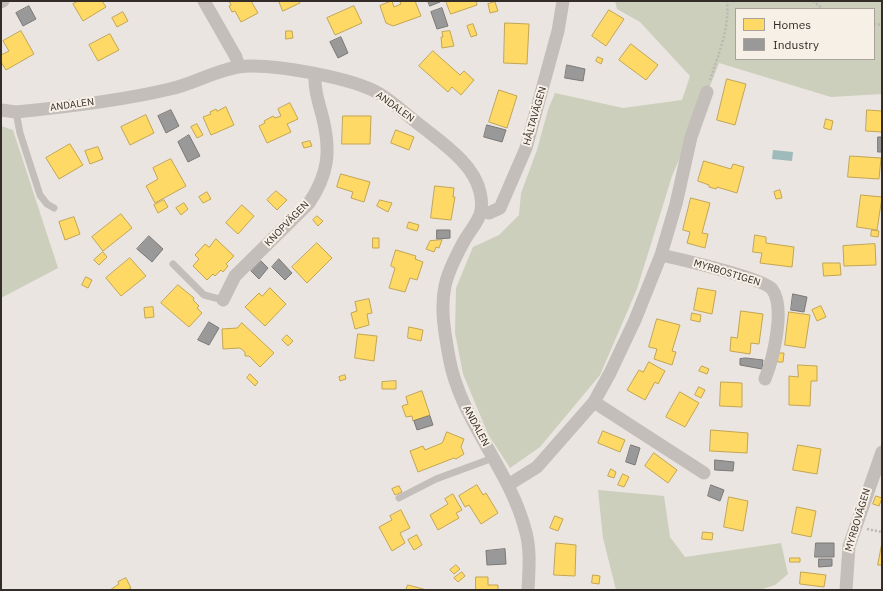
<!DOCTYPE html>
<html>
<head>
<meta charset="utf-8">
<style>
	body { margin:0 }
	#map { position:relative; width:883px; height:591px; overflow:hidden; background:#eae5e0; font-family:"IBM Plex Sans",sans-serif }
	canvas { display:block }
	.frame { position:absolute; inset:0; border:2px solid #342c28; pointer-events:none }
	.legend { position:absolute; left:735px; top:8px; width:140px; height:52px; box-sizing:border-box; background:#f7f0e7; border:1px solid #a9a29b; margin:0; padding:5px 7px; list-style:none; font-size:12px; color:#342c28 }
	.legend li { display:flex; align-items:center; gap:8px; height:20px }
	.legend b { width:20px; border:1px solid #a9a29b }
</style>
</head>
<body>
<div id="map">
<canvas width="883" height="591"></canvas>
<div class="frame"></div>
<ul class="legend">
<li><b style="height:11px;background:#ffd966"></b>Homes</li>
<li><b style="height:11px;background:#999"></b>Industry</li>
</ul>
</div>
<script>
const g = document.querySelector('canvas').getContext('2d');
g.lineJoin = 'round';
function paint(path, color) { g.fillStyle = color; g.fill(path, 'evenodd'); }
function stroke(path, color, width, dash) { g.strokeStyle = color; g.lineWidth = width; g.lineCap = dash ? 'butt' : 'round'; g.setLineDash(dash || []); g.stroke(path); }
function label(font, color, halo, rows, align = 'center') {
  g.font = font + ' "IBM Plex Sans",sans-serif'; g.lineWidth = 4; g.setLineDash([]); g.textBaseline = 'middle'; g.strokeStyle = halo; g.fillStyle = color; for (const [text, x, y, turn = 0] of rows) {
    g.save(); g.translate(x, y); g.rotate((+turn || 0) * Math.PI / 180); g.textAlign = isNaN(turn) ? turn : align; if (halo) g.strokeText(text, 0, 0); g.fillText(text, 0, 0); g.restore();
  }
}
paint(new Path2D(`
	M615 1H882V94L831 97 719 63 701 109 672 176 637 289 600 375 540 447 510 468 488 434 463 374 455 333 456 288 473 247 499 235 519 215 521 193 537 150 548 110 555 93 623 108 682 100 690 76 640 22 617 9ZM736 9H874V59H736Z
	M1 126 13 130 58 268 1 298Z
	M598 490 664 496 670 537 685 557 781 543 788 574 775 585 759 590H616L603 538Z`), '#cbcfbb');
paint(new Path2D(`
	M773 150 793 152 792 161 772 159Z`), '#9ebaba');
const homes = new Path2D(`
	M79 1H102L106 7 83 21 73 4Z
	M229 1H251L258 13 241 22 235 11 232 12 229 6 231 5Z
	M279 1H299L300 3 283 11Z
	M392 1 394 7 401 4 400 2 403 1H415L421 16 393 26 386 23 380 6Z
	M446 1H476L477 5 451 14Z
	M495 2 498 11 490 13 488 4Z
	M354 6 362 23 335 35 327 18Z
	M609 10 624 19 606 46 592 36Z
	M123 12 128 21 117 27 112 18Z
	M505 23 529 24 527 64 504 63Z
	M473 24 477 35 471 37 467 26Z
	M21 31 34 54 6 70 1 62V55L9 51 3 41Z
	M286 31H292L293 38 286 39Z
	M450 31 454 46 442 48 441 37H443L442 32Z
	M110 34 119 50 98 61 89 45Z
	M631 44 658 65 646 80 619 60Z
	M433 51 460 75 464 71 474 80 461 95 452 87 448 92 419 66Z
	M598 57 603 59 601 64 596 61Z
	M727 79 746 84 735 125 717 120Z
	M499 90 517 96 507 128 489 122Z
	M290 103 298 119 287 124 291 132 267 143 259 126 265 123 264 121 273 116 275 118 281 116 278 109Z
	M226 107 234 125 211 135 203 117 211 114 210 112 216 109 217 111Z
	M867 110 882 111V132L866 131Z
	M146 115 154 133 130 145 121 127Z
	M343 116H371L370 144H342Z
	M826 119 833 121 831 130 824 128Z
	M197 124 203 135 197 138 191 127Z
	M396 130 414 137 409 150 391 143Z
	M310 141 312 146 304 148 302 143Z
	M70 144 83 165 59 179 46 158Z
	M98 147 103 159 90 164 85 151Z
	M850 156 881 158 879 179 848 177Z
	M171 159 186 186 155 203 146 186 158 179 153 168Z
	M704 161 731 169 733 164 744 167 737 193 717 187 716 189 709 187V185L698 181Z
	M341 174 370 182 364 202 351 198 353 192 337 187Z
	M435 186 454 188 453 197H455L451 220 431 218Z
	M780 190 782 198 776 199 774 192Z
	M276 191 287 200 277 210 267 200Z
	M207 192 211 199 203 203 199 197Z
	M861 195 882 197 877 230 857 227Z
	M691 198 710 203 702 233 708 234 705 248 687 243 690 232 683 230Z
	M164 200 168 207 158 213 154 205Z
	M380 200 392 203 388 212 377 206Z
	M184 203 188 209 181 215 176 208Z
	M242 205 254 216 238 234 226 223Z
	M121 214 132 228 103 251 92 237Z
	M317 216 323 221 318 226 313 220Z
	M74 217 80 234 65 240 59 222Z
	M409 222 419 225 417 231 407 228Z
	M872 230 879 231 878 237 871 236Z
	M755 235 766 237V243L794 247 792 267 760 263 762 253 753 252Z
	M373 238H379V248H373Z
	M216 239 234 256 226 264 228 266 223 272 221 270 215 276 213 274 207 280 193 266 199 259 195 255 205 244 209 247Z
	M442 240 439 248 436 247 434 252 426 249 430 241Z
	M317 243 332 258 307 283 292 267Z
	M875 244 876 265 844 266 843 246Z
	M396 250 416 256 415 259 423 262 417 280 410 278 405 292 389 288 395 268 391 266Z
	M103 252 107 257 99 265 94 260Z
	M130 258 146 276 121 296 106 278Z
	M823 263H840L841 275 824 276Z
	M86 277 92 280 88 288 82 285Z
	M178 285 194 298 193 300 199 306 197 308 202 313 189 327 161 303Z
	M270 288 286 304 265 326 245 307 259 293 262 296Z
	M698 288 716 291 712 314 694 310Z
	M369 299 372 313 367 314 369 325 355 329 351 313 357 311 355 302Z
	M821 306 826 317 817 321 812 310Z
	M153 307 154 317 145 318 144 308Z
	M741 311 763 314 759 344 751 343 750 354 730 351 731 337 737 338Z
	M789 312 810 315 805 348 785 345Z
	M692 313 701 315 700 322 691 320Z
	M657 319 680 325 672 351 676 352 672 365 654 359 657 349 649 347Z
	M242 323 274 353 260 367 249 356H245V352L240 348 223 349 222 329 237 328Z
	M409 327 423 330 421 341 408 338Z
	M358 334 377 336 374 361 355 358Z
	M287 335 293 341 288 346 282 340Z
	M778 353H784L783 362H778Z
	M649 362 665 371 658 384 655 382 645 400 627 390 639 370 643 372Z
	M798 365 817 366V381H811L810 406 789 405V376L798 377Z
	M702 366 709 369 707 374 699 371Z
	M250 374 258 382 255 386 247 378Z
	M345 375 346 379 340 381 339 377Z
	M396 381V389H382V382Z
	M721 382 742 383V407L720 406Z
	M699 387 705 390 701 398 695 395Z
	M422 391 430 415 413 421 412 416 406 417 402 406 408 404 406 397Z
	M680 392 699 403 685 427 666 417Z
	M711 430 748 433 747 453 710 451Z
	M603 431 625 440 620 452 598 443Z
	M447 432 464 439 461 447 464 454 456 459 454 458 418 472 410 451 423 446 425 450 442 443Z
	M798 445 821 449 817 474 793 470Z
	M654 453 677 470 668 483 645 466Z
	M611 469 616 472 614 478 608 476Z
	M623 474 629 477 624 487 618 485Z
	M477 485 483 495 486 493 498 513 481 524 469 505 465 507 459 496Z
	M399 486 402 492 395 495 392 489Z
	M453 494 462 510 456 513 459 518 438 530 430 515 448 504 445 499Z
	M876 496 882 498 879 506 873 504Z
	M729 497 748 501 743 531 724 527Z
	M797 507 816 511 811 537 792 533Z
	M401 510 410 528 400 533 405 543 392 551 379 527 392 520 390 516Z
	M555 516 563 519 558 531 550 528Z
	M703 532 713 533 712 540 702 539Z
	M417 535 422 545 414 550 408 540Z
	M556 543 576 545 575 576 554 575Z
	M882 543V565H878Z
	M790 558H800V562H790Z
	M456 565 460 569 454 574 450 570Z
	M462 572 465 576 458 582 454 578Z
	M801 572 826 575 824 587 800 584Z
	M593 575 600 576 599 584 592 583Z
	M476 577H488V585H498V590H476Z
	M126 578 131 588 127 590H110L119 584 118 582Z
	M408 585 427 590H406Z`);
paint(homes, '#ffd966');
stroke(homes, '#c2a553', 1);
const industry = new Path2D(`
	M428 1H439L440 2 430 6Z
	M29 6 36 19 23 26 16 13Z
	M442 8 448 26 437 29 431 12Z
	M341 37 348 53 338 58 330 42Z
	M567 65 585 69 583 81 565 78Z
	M171 110 179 126 166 133 158 116Z
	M487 125 506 130 502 142 484 137Z
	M189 135 200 156 188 162 178 142Z
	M878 137H882V152H878Z
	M437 230H450V238L437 239Z
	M149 236 163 249 152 262 137 249Z
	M279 259 292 273 285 280 272 267Z
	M261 261 268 268 259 279 251 271Z
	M793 294 807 297 804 312 791 310Z
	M209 322 219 328 209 345 198 340Z
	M746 358 763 360 762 369 740 365V359Z
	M430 416 433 425 417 430 414 421Z
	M631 445 640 448 635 465 626 462Z
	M715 460 734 462 733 471 715 470Z
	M711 485 724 490 720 501 708 496Z
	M816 543H834V557H815Z
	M505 549 506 564 487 565 486 551Z
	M819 559H832V566L819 567Z`);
paint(industry, '#999');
stroke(industry, '#7b7877', 1);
stroke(new Path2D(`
	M813 1 823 9
	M874 24 882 25
	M710 80C718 56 730 27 727 1
	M867 529 882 532`), '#bcb7b2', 2.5, [2, 2]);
stroke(new Path2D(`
	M16 112 20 133 40 195 47 204 54 208
	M173 264 204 295 223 300
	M399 498 436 479 493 458`), '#c3beb9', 7);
stroke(new Path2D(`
	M204 1 236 57 239 67
	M1 2 3 1
	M1 110 16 112C67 107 120 101 170 89 193 84 214 71 238 67 268 62 354 78 380 94 396 104 410 118 425 129 445 145 474 165 480 192 486 217 474 223 463 243 456 256 448 271 445 286 440 309 445 334 449 357 460 420 509 468 525 529 531 548 529 570 528 590
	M482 211 489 213 500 208 526 148 558 31 563 1
	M661 255C679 259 763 278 772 289 786 308 773 359 765 379
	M223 300 235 276 309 203C328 175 331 152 323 119 319 103 314 90 315 74
	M594 402 704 473
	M508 485 537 467 594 402 610 373 635 320 661 255 676 204 691 137 707 92
	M846 590 849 546 882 452`), '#c3beb9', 13);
label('10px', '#342c28', '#f7f0e7', [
	["ANDALEN",72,105,-8],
	["ANDALEN",395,107,36],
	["HÅLTAVÄGEN",535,116,-74],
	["KNOPVÄGEN",287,224,-46],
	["MYRBOSTIGEN",727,273,17],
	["ANDALEN",476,426,62],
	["MYRBOVÄGEN",858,520,-73]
]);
</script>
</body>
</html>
